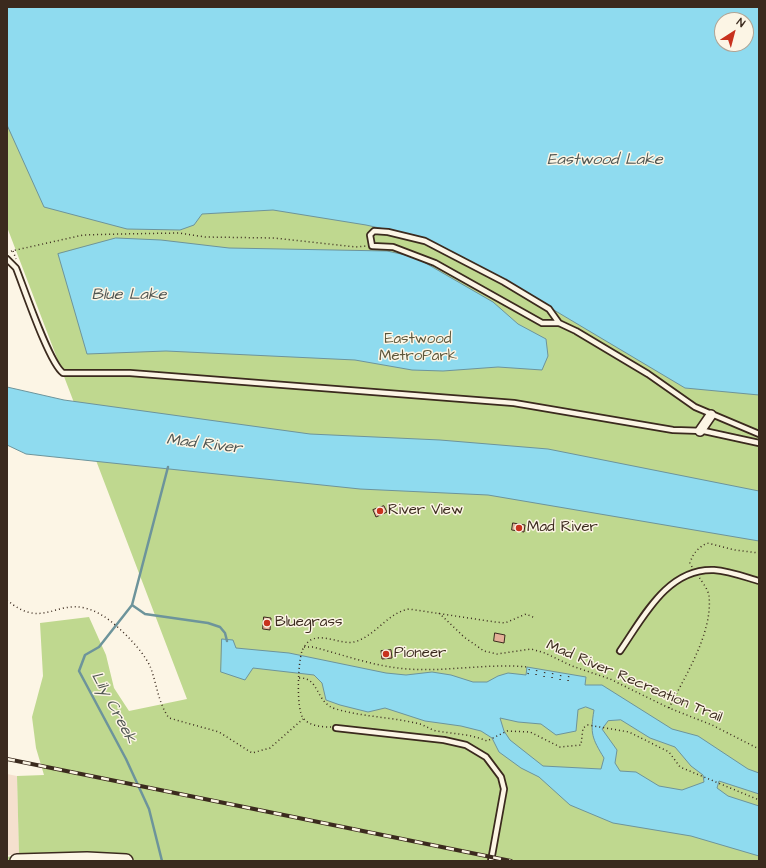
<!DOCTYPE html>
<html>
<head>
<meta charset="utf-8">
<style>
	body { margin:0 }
	#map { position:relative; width:766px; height:868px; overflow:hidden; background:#fcf5e5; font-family:"Architects Daughter",sans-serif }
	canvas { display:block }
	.frame { position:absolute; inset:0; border:8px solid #3b2a1e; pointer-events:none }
	.north { position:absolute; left:714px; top:12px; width:40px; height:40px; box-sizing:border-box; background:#fcf5e5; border:1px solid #afa495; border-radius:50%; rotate:36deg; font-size:11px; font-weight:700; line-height:16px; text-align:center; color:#3b2a1e }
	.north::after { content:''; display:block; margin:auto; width:14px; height:18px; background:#c8321e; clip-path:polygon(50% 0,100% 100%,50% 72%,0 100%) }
</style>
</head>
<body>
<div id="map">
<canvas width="766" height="868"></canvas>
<div class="frame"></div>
<div class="north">N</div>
</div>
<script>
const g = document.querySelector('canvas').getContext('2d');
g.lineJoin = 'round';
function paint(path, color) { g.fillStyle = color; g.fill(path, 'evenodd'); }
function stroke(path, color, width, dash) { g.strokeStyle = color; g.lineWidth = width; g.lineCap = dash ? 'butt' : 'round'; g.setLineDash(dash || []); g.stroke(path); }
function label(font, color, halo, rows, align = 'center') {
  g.font = font + ' "Architects Daughter",sans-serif'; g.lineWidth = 3; g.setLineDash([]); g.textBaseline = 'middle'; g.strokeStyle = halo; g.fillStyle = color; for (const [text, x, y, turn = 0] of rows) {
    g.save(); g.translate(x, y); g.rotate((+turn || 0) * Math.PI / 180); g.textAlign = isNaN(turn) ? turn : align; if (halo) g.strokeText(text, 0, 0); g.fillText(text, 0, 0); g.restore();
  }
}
paint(new Path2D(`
	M7 774 17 776 19 855H7Z`), '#f5e0ce');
paint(new Path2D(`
	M7 7H759V861H7V857L19 855 17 776 44 775 36 748 32 717 43 676 40 623 89 617 106 655 114 688 129 711 187 699 7 227ZM722 20H746V44H722Z`), '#bfd88f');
const water = new Path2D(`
	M7 7H759V395L685 388 490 272 425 238 366 225 273 210 202 214 194 225 180 230 127 229 44 207 7 125ZM722 20H746V44H722Z
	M116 238 161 240 229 248 387 251 415 257 493 302 518 324 546 339 548 356 542 370 498 367 443 371 412 370 355 360 166 351 87 354 58 254Z
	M7 387 64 400 310 434 440 440 548 449 759 491V541L488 495 360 489 26 454 7 445Z
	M222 639 233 640 236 648 289 653 386 673 406 675 432 672 451 675 473 682H487L498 676 508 673 526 675 527 667 586 677 585 685H602L672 729 698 736 748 769 759 773V794L719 781 717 788 728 796 759 806V856L691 836 613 823 570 805 539 777 521 768 499 752 492 738 481 731 461 726 425 721 385 708 368 712 340 705 326 700 322 683 314 675 253 668 245 680 221 672ZM586 707 594 710C590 734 592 738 604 758L601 769 543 766 510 740 504 731 500 718 518 722 541 724 556 735 576 731 578 710ZM621 720 650 738 675 747 691 766 703 775 704 782 682 790 659 786 636 772 620 771 615 763 617 750 602 729 608 721Z`);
paint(water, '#8fdbef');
stroke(water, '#6d949b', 1);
stroke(new Path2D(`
	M132 605 145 614 208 623 220 627 225 633 227 641
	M162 861 149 809 126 759 79 671 85 655 99 647 132 605 168 467`), '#6d949b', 2.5);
const building = new Path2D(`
	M384 506 387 512 376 517 373 510Z
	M513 523 525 525 524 532 512 530Z
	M264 617 271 618 270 630 263 629Z
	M495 633 505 635 504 643 494 641Z
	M391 650 392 658 382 659 381 651Z`);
paint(building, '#e4af98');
stroke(building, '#3b2a1e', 1);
const lane = new Path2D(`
	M7 259 16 268C24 288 49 363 63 373H130L514 403 673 430 704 431 759 443
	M559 323 549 309 504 282 450 254 425 241 388 232 374 231 370 235 372 246 393 247 435 263 542 323H559L576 331 648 374 695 407 759 434
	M620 651C643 618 667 568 714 570 729 571 745 577 759 581
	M336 728 444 740 466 745 486 757 501 777 504 789 491 861`);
const street = new Path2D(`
	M700 431 711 415`);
const secondary = new Path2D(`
	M17 861 87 859 126 861`);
stroke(lane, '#3b2a1e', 8);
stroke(street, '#3b2a1e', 12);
stroke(secondary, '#3b2a1e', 16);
stroke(new Path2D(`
	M13 251 16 259
	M7 252 83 235 119 234 179 233 205 237 274 238 356 247 366 246
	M692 567 690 563C693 553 698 548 707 543L735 550 759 553
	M7 600C41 629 55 601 85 608 102 612 116 625 128 637 136 645 145 656 150 666 157 684 158 703 169 718L219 732 252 753 270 748 303 719
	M439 613 464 637 484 651 497 654 531 649 545 653 572 666 610 679 669 708 712 725 759 749
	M304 647H313C344 655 376 667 408 669 448 672 488 663 527 667
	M528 674 530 667
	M536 675 537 668
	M544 677 545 670
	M299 678C320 677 315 703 336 709 363 717 392 717 420 724 426 726 431 730 437 731 454 734 471 734 487 741L507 731 530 732 560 747 581 745 583 728 588 725 629 732 669 752 680 767 759 800
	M552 678 553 671
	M560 680 561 673
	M568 681 569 674
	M669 708C685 676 713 633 709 596 708 589 702 582 699 577
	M331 727C322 727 309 726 303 718 296 708 298 663 302 651 303 648 306 644 309 641 322 632 340 645 354 642 376 636 387 613 409 609L495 622 505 623 526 614 535 618`), '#3b2a1e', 1.5, [1, 3]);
stroke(lane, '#fcf5e5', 4.5);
stroke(street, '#fcf5e5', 9);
stroke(secondary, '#fcf5e5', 13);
const rail = new Path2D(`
	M7 759 511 861`);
stroke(rail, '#3b2a1e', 4);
stroke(rail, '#fcf5e5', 2.5, [8]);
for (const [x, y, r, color] of [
	[380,511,4,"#c8321e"],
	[519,528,4,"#c8321e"],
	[267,623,4,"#c8321e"],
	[386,654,4,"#c8321e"]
]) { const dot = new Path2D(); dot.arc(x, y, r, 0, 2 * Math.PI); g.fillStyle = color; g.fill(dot); stroke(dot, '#fcf5e5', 1.5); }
label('15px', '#5c563a', '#fcf5e5', [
	["Eastwood",418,340],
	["MetroPark",418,357]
]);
label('15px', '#3b2a1e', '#fcf5e5', [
	["River View",388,511],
	["Mad River",527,528],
	["Bluegrass",275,623],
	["Pioneer",394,654]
], 'left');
label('15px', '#3b2a1e', '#fcf5e5', [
	["Mad River Recreation Trail",634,682,23]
]);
label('italic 16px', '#505652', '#fcf5e5', [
	["Eastwood Lake",605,161],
	["Blue Lake",129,296],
	["Mad River",204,445,7],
	["Lily Creek",113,708,62]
]);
</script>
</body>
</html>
